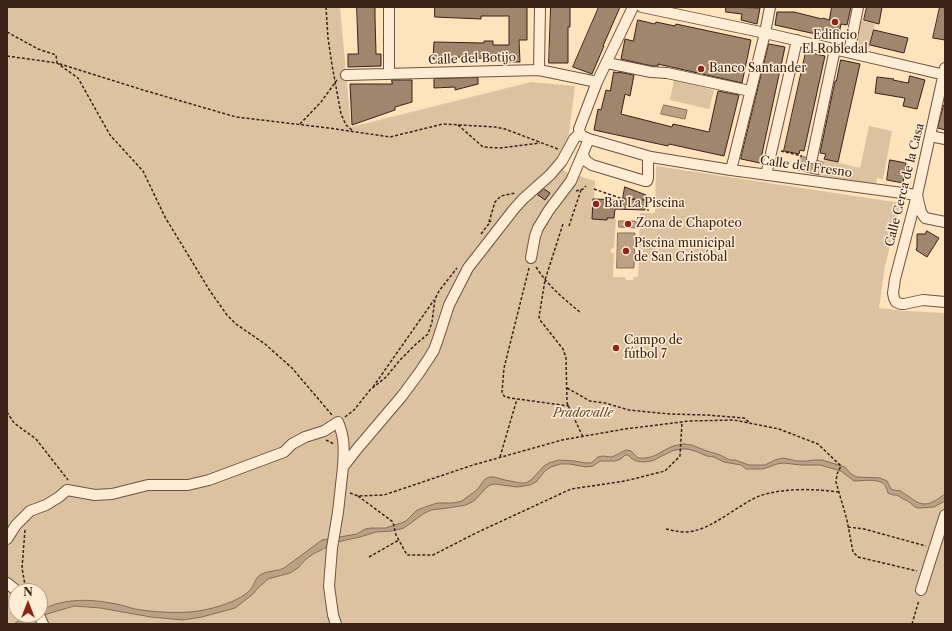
<!DOCTYPE html>
<html>
<head>
<meta charset="utf-8">
<style>
	body { margin:0 }
	#map { position:relative; width:952px; height:631px; overflow:hidden; background:#fee3bd; font-family:"Libre Caslon Text",serif }
	canvas { display:block }
	.frame { position:absolute; inset:0; border:8px solid #3b2117; pointer-events:none }
	.north { position:absolute; left:8px; top:583px; width:40px; height:40px; box-sizing:border-box; background:#feedd4; border:1px solid #b09b88; border-radius:50%; rotate:0deg; font-size:11px; font-weight:700; line-height:16px; text-align:center; color:#3b2117 }
	.north::after { content:''; display:block; margin:auto; width:14px; height:18px; background:#8f2418; clip-path:polygon(50% 0,100% 100%,50% 72%,0 100%) }
</style>
</head>
<body>
<div id="map">
<canvas width="952" height="631"></canvas>
<div class="frame"></div>
<div class="north">N</div>
</div>
<script>
const g = document.querySelector('canvas').getContext('2d');
g.lineJoin = 'round';
function paint(path, color) { g.fillStyle = color; g.fill(path, 'evenodd'); }
function stroke(path, color, width, dash) { g.strokeStyle = color; g.lineWidth = width; g.lineCap = dash ? 'butt' : 'round'; g.setLineDash(dash || []); g.stroke(path); }
function label(font, color, halo, rows, align = 'center') {
  g.font = font + ' "Libre Caslon Text",serif'; g.lineWidth = 3; g.setLineDash([]); g.textBaseline = 'middle'; g.strokeStyle = halo; g.fillStyle = color; for (const [text, x, y, turn = 0] of rows) {
    g.save(); g.translate(x, y); g.rotate((+turn || 0) * Math.PI / 180); g.textAlign = isNaN(turn) ? turn : align; if (halo) g.strokeText(text, 0, 0); g.fillText(text, 0, 0); g.restore();
  }
}
paint(new Path2D(`
	M7 7H340L351 127 531 82 575 86 564 171 595 181 593 219 606 220 607 218 616 219 614 248 611 249V253H614L613 277H625L626 280H633V277H638L639 253 643 254V250L639 249 640 213H655L656 166 901 203 885 266 879 308 906 311 945 313V624H7ZM16 591H40V615H16Z
	M860 20 875 24 868 51 854 47Z
	M674 80 714 90 709 109 670 100Z
	M869 126 892 131 883 179 877 178 876 184 819 177 823 162 824 159 860 168Z`), '#ddc2a1');
const water = new Path2D(`
	M664 105 687 110 685 119 661 114Z
	M801 156 823 162 819 175 798 170Z
	M619 221H637V228L619 227Z
	M618 233H635L634 268H617Z
	M684 444 692 445 704 450 720 455 730 460H735L749 465H765L775 460 783 458 797 461H807L814 460H822L845 467 851 474 857 477 880 478 887 481 891 489 894 490 901 491C904 494 907 495 911 498 925 509 932 503 945 494V501L934 507 919 508 915 507 908 501 903 499 897 495H893L888 493C887 490 886 486 884 484 877 478 862 481 854 481L841 471 820 465H800L784 463 777 464 763 469H746L741 465 724 462 714 457 707 456 695 451 687 449H680L672 451 652 461 644 462 636 461 631 458 628 455H625L621 459 615 461H600L593 466 586 467 570 464H560L551 467 545 471 536 482 530 485 517 487 495 484 490 485 487 487 474 501 466 505 448 508 431 510 423 514 404 528 392 531 376 532 360 537 337 542 313 554 306 559 298 568 290 573 268 579 257 589 253 594 235 608 202 617 183 620 151 617 100 608 74 606 44 615 25 624H14C22 618 29 615 40 615V611C46 608 53 604 60 603 76 599 95 600 111 603 119 604 127 607 135 609 152 612 180 614 198 611 213 609 241 601 251 589 255 584 255 576 264 573 270 571 278 571 284 568L322 540 357 534 365 529 371 528H386L401 523 406 521 417 510 428 506 437 503H453L462 501 478 489 484 480 489 477H494L505 480 520 483H526L531 480 544 466 549 463 559 460 575 461 585 463H591L598 457 602 456 612 457 626 450 631 451 638 458C655 459 657 453 671 447 675 445 679 445 684 444Z`);
paint(water, '#bca185');
stroke(water, '#886e59', 1);
const building = new Path2D(`
	M357 7H375V18L376 54H381V66L348 67V54H358Z
	M435 7H527V40H519L520 62H498V59L456 57V59H433L434 42 484 43V41H493V45H509V16H481V19L435 17Z
	M551 7H570V27H568V63H549Z
	M599 7H620L603 46H604L592 74 573 67Z
	M726 7 760 8 757 24 741 20 742 14 726 12Z
	M832 7H851L847 25 841 24 838 39 775 25 777 12H794L822 19 823 18 829 20Z
	M867 7H882L879 24 864 20Z
	M940 7H945V40L933 38Z
	M638 20 655 24 656 22 675 26 676 24 751 40 742 83 658 64V66H652L621 59 625 39 633 41Z
	M874 30 908 38 904 53 870 45Z
	M769 44 785 47 760 163 741 159Z
	M806 52 825 56 804 151 800 150 799 154 784 151Z
	M841 60 860 64 838 162 824 159 826 154 820 153 835 81H836Z
	M614 72 618 73V72L634 75 630 96 625 94 621 114 672 127 673 124 709 132 718 91 739 95 724 156 669 144 668 146 594 130 598 109 601 110 606 90 610 91Z
	M910 76 925 80 917 109 903 106 905 98 875 93 877 77 894 79 893 80 908 83Z
	M478 78V84L455 90V87L434 88V79Z
	M392 80H412V102L395 107V110L352 125 350 84H392Z
	M944 105H945V130L938 128Z
	M890 160 906 163 903 183 887 180Z
	M625 187 646 195 645 210 615 209 614 218H607V220L592 219 593 199 622 200Z
	M544 189 550 193 545 200 538 195Z
	M927 231 939 238 927 257 916 250 917 247V234H925Z`);
paint(building, '#a0866d');
stroke(building, '#3b2117', 1);
const street = new Path2D(`
	M389 7V74
	M642 7 765 33 945 75
	M849 52 858 7
	M607 63 651 72 667 73 750 91
	M945 68 917 195 895 279 893 293 894 298 896 302 901 304H904L923 300 945 302
	M539 70 540 7
	M346 75 539 70 597 82
	M580 133 582 136 589 139 651 157 731 170 917 195 921 212 925 218 945 222
	M930 136 945 139
	M583 155 586 161 592 165 645 181H647L648 178V157
	M812 158 835 49
	M731 170 765 33 770 7
	M766 175 797 40
	M531 258 535 236 538 228 549 210 571 181 589 139
	M7 539 16 525 30 511 46 505 59 497 67 490 95 495 112 494 148 485H188L209 480 284 452 292 444 305 437 324 431 338 422C345 438 344 451 343 467
	M7 583 17 591
	M921 590 945 515
	M39 615 43 624
	M336 624 333 615 329 586 332 548 338 512 343 467 357 449 402 396 419 373 429 358 434 350 438 339 449 305 468 268 514 209 523 199 550 175 562 161 574 139 580 133 579 129 597 82 633 7`);
stroke(street, '#6c5240', 12);
stroke(new Path2D(`
	M326 7 328 38 332 65 341 114 346 125 353 131
	M7 32 38 49 56 55 57 63 143 90 236 117 329 128 390 137 443 124 495 127 505 129 558 149
	M7 56 57 63 78 78 110 135 143 171 165 217 210 291 227 315 236 324 265 344 292 368 332 415
	M300 124 321 102 337 80
	M458 125 483 147 500 148 540 143
	M781 151 802 156
	M594 189 623 199 648 200V211
	M576 191 583 189 586 186
	M489 222 495 202 501 196 515 193
	M563 224 545 280 539 317 540 320 563 349 566 358 567 403 583 437
	M569 226 581 190
	M481 234 491 221
	M536 267C548 286 564 299 581 313
	M529 268 504 368 502 392 504 396 510 398 569 406
	M373 387 434 300
	M567 388 590 401 605 403 629 410 669 414 706 415 744 418 749 422
	M7 412 14 423 36 439 68 480
	M345 417 354 410 370 390 386 377 400 360 416 344 428 334 432 322 435 299 439 291 457 268
	M326 440 334 444
	M500 457 517 399
	M350 493 358 496 384 495 473 465 562 440 625 429 689 421 734 420 779 429 818 444 841 466 837 474 836 482 847 520 853 552 858 557 917 571
	M358 496 393 522 396 535 407 555H433L476 533 571 489 625 481 665 471 680 456 682 422
	M848 527 864 529 926 546
	M666 529C672 530 677 532 684 532 705 532 724 516 741 506 749 501 757 496 766 494 789 488 815 489 839 492
	M25 530 22 568 25 585
	M369 557 399 540
	M912 624 919 600`), '#3b2117', 1.5, [3, 2]);
stroke(street, '#feedd4', 10);
for (const [x, y, r, color] of [
	[835,22,4,"#8f2418"],
	[701,69,4,"#8f2418"],
	[596,204,4,"#8f2418"],
	[628,224,4,"#8f2418"],
	[626,251,4,"#8f2418"],
	[616,348,4,"#8f2418"]
]) { const dot = new Path2D(); dot.arc(x, y, r, 0, 2 * Math.PI); g.fillStyle = color; g.fill(dot); stroke(dot, '#feedd4', 1.5); }
label('12px', '#3b2117', '#feedd4', [
	["Edificio",835,36,"center"],
	["El Robledal",835,50,"center"],
	["Banco Santander",709,69],
	["Bar La Piscina",604,204],
	["Zona de Chapoteo",636,224],
	["Piscina municipal",634,244],
	["de San Cristóbal",634,258],
	["Campo de",624,341],
	["fútbol 7",624,355]
], 'left');
label('12px', '#3b2117', '#feedd4', [
	["Calle del Botijo",472,59,-2],
	["Calle del Fresno",806,167,8],
	["Calle Cerca de la Casa",905,185,-76]
]);
label('italic 12px', '#64493a', '#feedd4', [
	["Pradovalle",583,414]
]);
</script>
</body>
</html>
